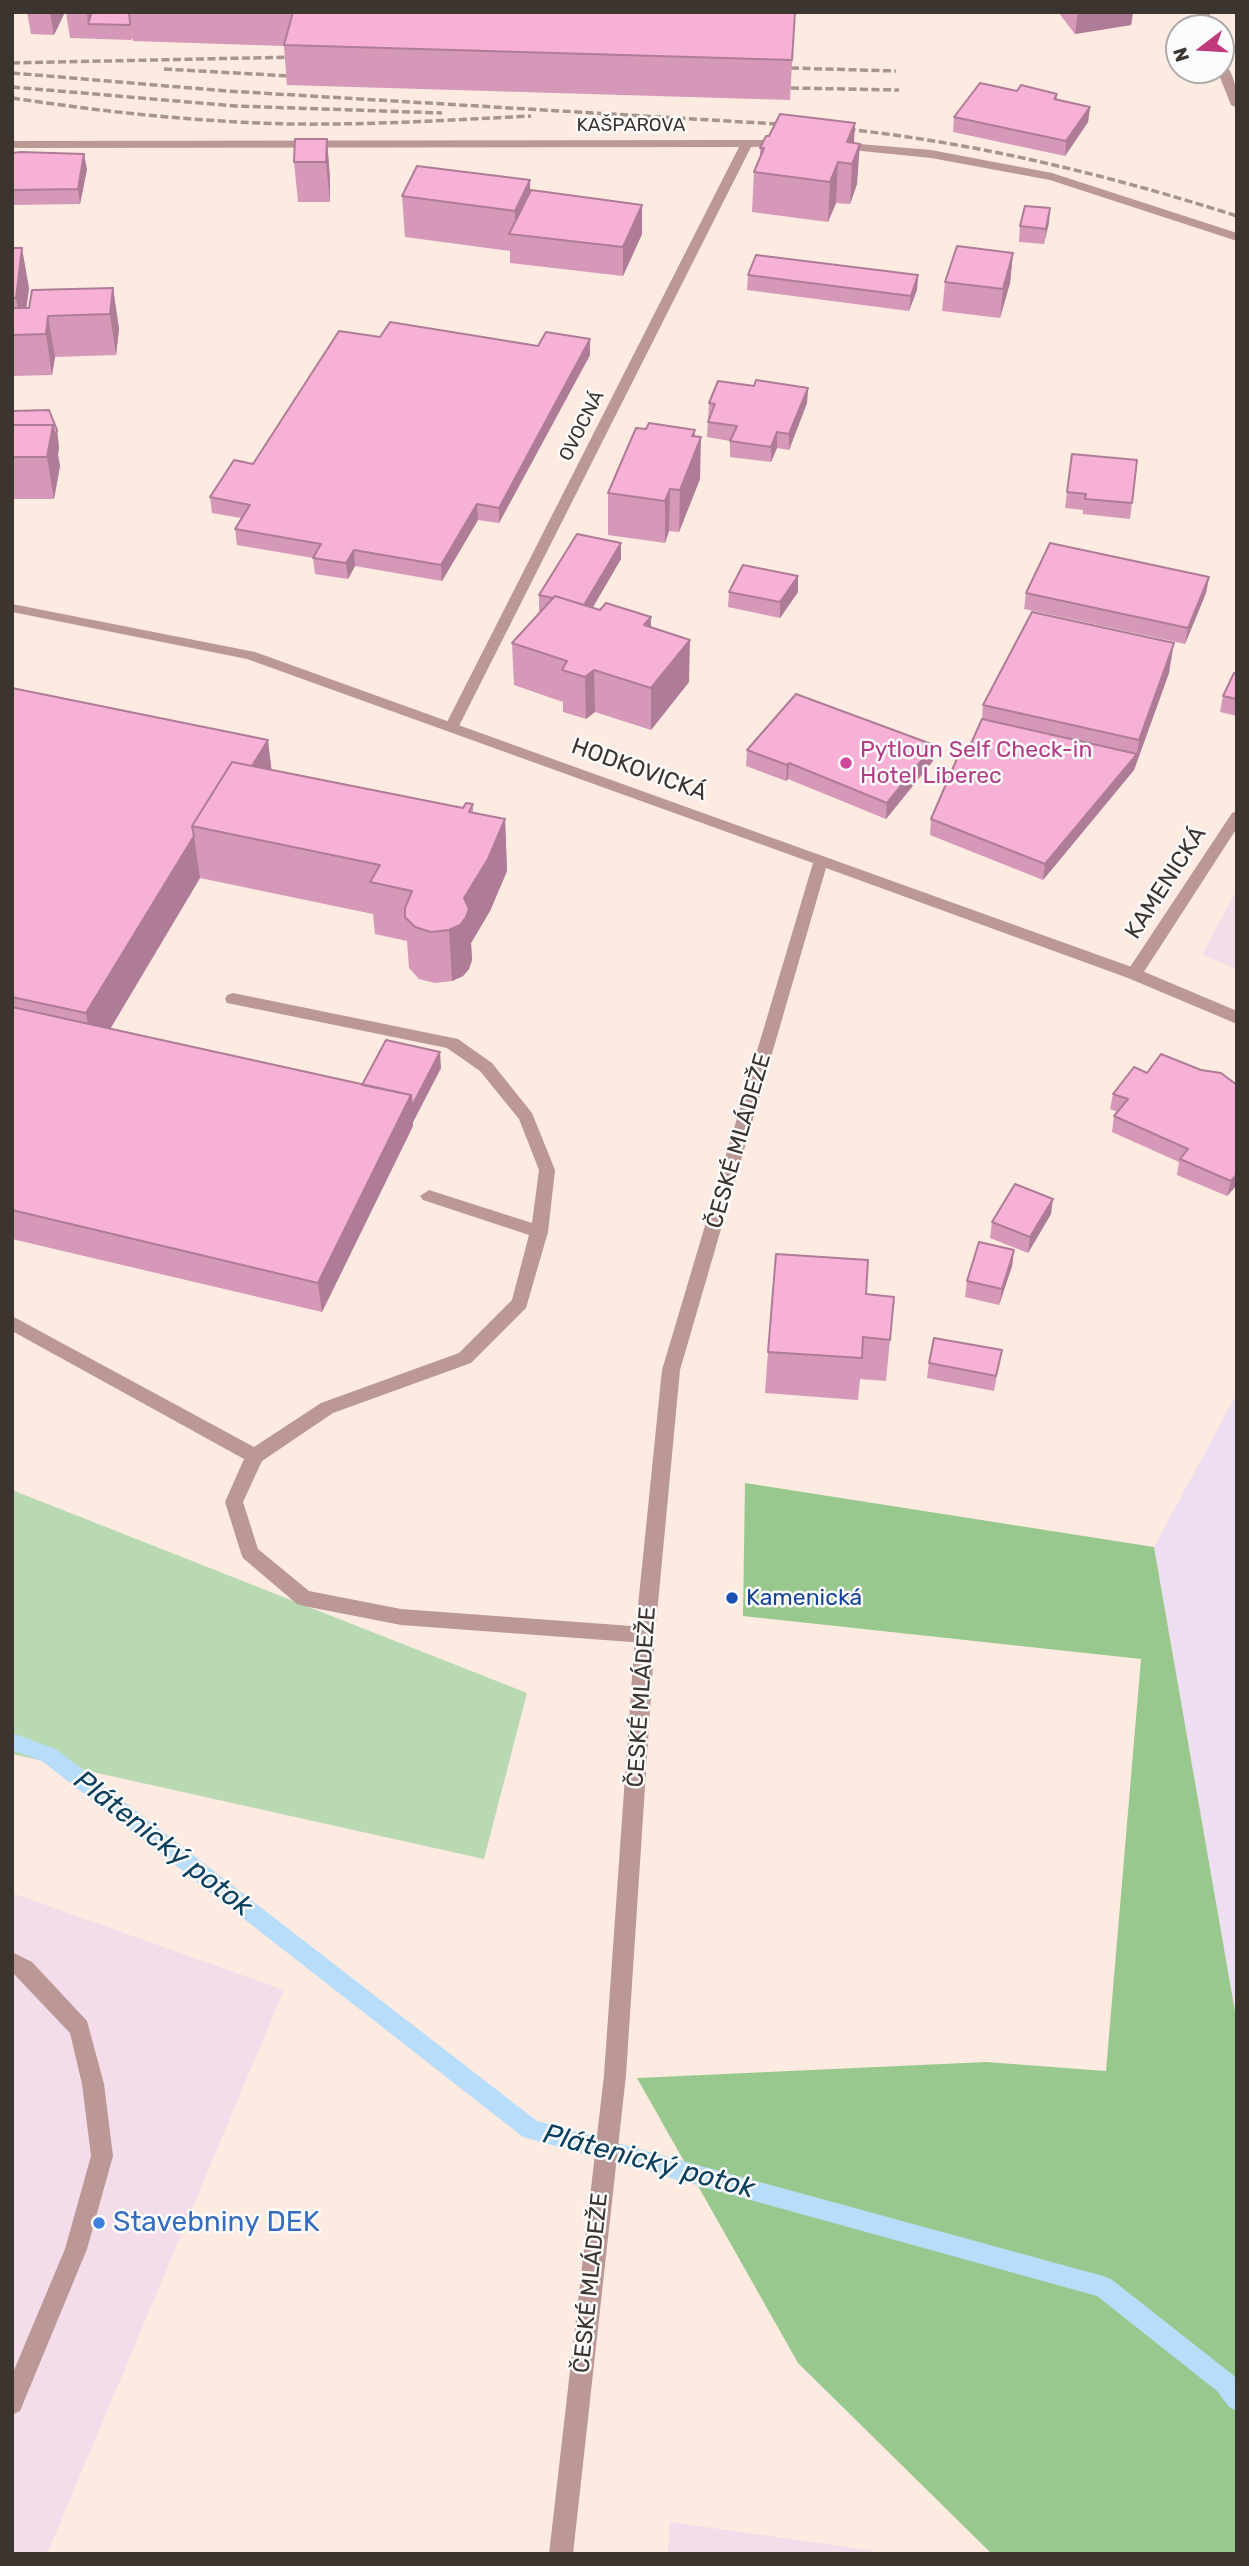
<!DOCTYPE html>
<html>
<head>
<meta charset="utf-8">
<style>
	body { margin:0 }
	#map { position:relative; width:1249px; height:2566px; overflow:hidden; background:#fdeae0; font-family:Rubik,sans-serif }
	canvas { display:block }
	.frame { position:absolute; inset:0; border:14px solid #3c342f; pointer-events:none }
	.north { position:absolute; left:1165px; top:14px; width:70px; height:70px; box-sizing:border-box; background:#fcfcfc; border:2px solid #afacaa; border-radius:50%; rotate:253deg; font-size:19px; font-weight:700; line-height:28px; text-align:center; color:#3c342f }
	.north::after { content:''; display:block; margin:auto; width:24px; height:32px; background:#bf397b; clip-path:polygon(50% 0,100% 100%,50% 72%,0 100%) }
</style>
</head>
<body>
<div id="map">
<canvas width="1249" height="2566"></canvas>
<div class="frame"></div>
<div class="north">N</div>
</div>
<script>
const g = document.querySelector('canvas').getContext('2d');
g.lineJoin = 'round';
function paint(path, color) { g.fillStyle = color; g.fill(path, 'evenodd'); }
function stroke(path, color, width, dash) { g.strokeStyle = color; g.lineWidth = width; g.lineCap = dash ? 'butt' : 'round'; g.setLineDash(dash || []); g.stroke(path); }
function label(font, color, halo, rows, align = 'center') {
  g.font = font + ' Rubik,sans-serif'; g.lineWidth = 5; g.setLineDash([]); g.textBaseline = 'middle'; g.strokeStyle = halo; g.fillStyle = color; for (const [text, x, y, turn = 0] of rows) {
    g.save(); g.translate(x, y); g.rotate((+turn || 0) * Math.PI / 180); g.textAlign = isNaN(turn) ? turn : align; if (halo) g.strokeText(text, 0, 0); g.fillText(text, 0, 0); g.restore();
  }
}
paint(new Path2D(`
	M1237 889V969L1202 955Z
	M12 1893 284 1990 47 2554H12Z
	M670 2522 868 2550 879 2554H668Z`), '#f3ddeb');
paint(new Path2D(`
	M1237 1393V2023L1154 1547Z`), '#eedef1');
paint(new Path2D(`
	M12 1490 527 1693 484 1859 12 1754Z`), '#b9d9b2');
paint(new Path2D(`
	M745 1483 1154 1547 1237 2023V2554H992L798 2363 637 2078 986 2062 1106 2071 1141 1659 743 1616Z`), '#98c88d');
paint(new Path2D(`
	M12 1733 56 1749 537 2121 1103 2276 1111 2279 1233 2375 1237 2380V2411L1229 2407 1217 2391 1097 2296 523 2137 42 1761 12 1750Z`), '#b7ddfa');
paint(new Path2D(`
	M233 993 458 1039 492 1063 532 1113 555 1170 548 1232 526 1308 471 1363 333 1413 262 1461 243 1502 258 1549 309 1591 401 1609 645 1627 652 1629 655 1635 652 1641 645 1643 401 1625 304 1606 297 1604 243 1558 241 1553 225 1502 244 1459 12 1331V1316L254 1447 321 1403 459 1353 512 1300 529 1235 423 1200 420 1196 429 1190 532 1223 539 1170 519 1119 480 1071 447 1048 227 1003 225 999 227 995Z
	M12 1952 32 1962 87 2021 104 2084 113 2156 87 2249 20 2411 12 2415V2375L65 2249 91 2156 82 2084 70 2033 12 1972Z`), '#bb9795');
paint(new Path2D(`
	M1198 12H1209L1214 28H1202Z
	M1221 62C1235 69 1237 93 1237 108L1231 105 1217 70H1221Z
	M747 140H783L789 143 783 146 751 147 459 726 452 731 445 726 739 147 12 148V141Z
	M836 142 931 150 1052 173 1237 233V241L1050 180 931 158 832 148V144Z
	M1237 811V828L1140 978H1128L1126 974 1128 970 1232 813Z`), '#bb9795');
paint(new Path2D(`
	M12 604 255 652 1140 970 1237 1011V1024L1128 978 826 868 680 1370 655 1635 626 2075 573 2554H549L604 2075 635 1635 662 1370 813 863 247 659 12 612Z`), '#bb9795');
stroke(new Path2D(`
	M12 63 295 57
	M791 68 896 71
	M164 69 290 76
	M12 73 227 91 794 125
	M12 87 235 106 442 113
	M791 88 899 90
	M12 98C105 112 198 122 292 124 372 125 451 120 531 116
	M836 128C974 142 1105 174 1237 216`), '#a4968e', 3.5, [8, 3.5]);
paint(new Path2D(`
	M27 12H63L64 14 54 35 31 34Z
	M66 12H795L790 100 287 85 284 46 133 41 132 38 131 40 70 38Z
	M1058 12H1133L1131 25 1075 34Z
	M1017 91 1057 94V100L1090 107 1088 122 1065 156 953 132 954 117Z
	M327 139 330 179V202H298L294 162Z
	M854 143 857 184 850 204 836 203 828 222 752 212 754 172 760 158V148Z
	M12 153 87 169 80 204 12 205Z
	M530 180V192L642 205V234L623 276 510 263V251L405 237 402 196Z
	M1050 208 1044 244 1019 242 1020 226Z
	M12 248 29 288 26 308 113 288 119 329 116 355 55 357 52 375 12 376Z
	M1013 253 1010 283 1000 318 942 311 945 282Z
	M748 275H918L917 290 909 311 747 290Z
	M380 337 538 346 590 339V355L499 523 478 520 442 581 355 566 348 579 315 574 313 558 237 545 235 529 241 518 212 513 210 497 253 464Z
	M754 386 808 388 807 403 789 450 777 448 771 462 730 457V441L707 437 709 403Z
	M12 411 59 446 58 455 60 466 54 499H12Z
	M694 436 700 479 679 532 669 531 665 543 608 535V493Z
	M1072 454 1132 503 1130 519 1083 514V510L1065 508Z
	M621 543V559L592 608 600 610 651 617V627L689 682 651 730 595 712 586 719 563 712V702L514 685 512 643 541 611H539V595Z
	M1209 577 1206 593 1185 644 1024 609 1026 593Z
	M729 592H798L780 618 728 607Z
	M1169 673 1134 770 1043 880 930 835 931 819 969 748 982 719 983 705Z
	M1237 673V716L1220 712 1223 696Z
	M12 688 271 770 463 808 473 804V812L505 819 507 871 490 911 471 943 472 960 469 969 463 976 452 981 435 983 419 979 409 968 407 941 375 934 373 914 200 878 110 1029 362 1085 441 1068 413 1122V1126L322 1312 12 1239Z
	M934 745 933 761 886 819 788 779 786 781 746 766 747 750Z
	M1147 1073 1234 1084 1237 1185 1227 1196 1177 1175 1179 1162 1112 1132 1114 1116 1118 1112 1110 1109 1113 1094Z
	M1051 1214 1028 1253 990 1238 992 1222Z
	M1014 1250 1012 1266 999 1305 965 1297 967 1281Z
	M866 1294 890 1340 886 1381 860 1379 858 1400 765 1393 768 1352Z
	M929 1363 999 1365 994 1391 927 1378Z`), '#d598b8');
paint(new Path2D(`
	M50 12H63L64 14 54 35Z
	M87 12H95L88 24Z
	M1078 12H1133L1131 25 1075 34Z
	M1090 107 1088 122 1065 156 1066 141Z
	M855 123 853 161 860 144 857 184 850 204 852 164 847 142Z
	M327 139 330 179V202L326 162Z
	M84 154 87 169 80 204 78 189Z
	M838 162 836 203 828 222 830 182Z
	M530 180 531 221 515 234V211Z
	M642 205V234L623 276V247Z
	M1050 208 1049 223 1044 244 1046 229Z
	M22 248 29 288 23 335H22L16 298Z
	M1013 253 1010 283 1000 318 1003 289Z
	M918 275 917 290 909 311 911 296Z
	M113 288 119 329 116 355 110 314Z
	M48 316 55 357 52 375 46 334Z
	M590 339V355L499 523V508Z
	M808 388 807 403 789 450V434Z
	M53 425 57 430 59 446 58 455 60 466 54 499 47 457Z
	M695 430 694 455 701 437 700 479 679 532 680 490 692 436Z
	M777 432V448L771 462V447Z
	M670 489 669 531 665 543V501Z
	M477 504 478 520 442 581 441 565Z
	M621 543V559L585 621 584 605Z
	M354 550 355 566 348 579 346 563Z
	M798 576V592L780 618V602Z
	M1209 577 1206 593 1185 644 1188 628Z
	M651 617 650 660 644 625Z
	M690 640 689 682 651 730V688Z
	M1174 643 1169 673 1134 770 1043 880 1045 864 1137 754 1139 740Z
	M594 670 595 712 586 719 585 677Z
	M268 740 273 782 247 774Z
	M934 745 933 761 886 819 887 803Z
	M789 763 788 779 786 781 787 765Z
	M505 819 507 871 490 911 471 943 472 960 469 969 463 976 452 981 449 930 464 898Z
	M194 836 200 878 94 1056 86 1013Z
	M440 1052 441 1068 413 1122V1126L322 1312 318 1283 411 1095Z
	M1237 1174V1185L1227 1196 1231 1181Z
	M1053 1199 1051 1214 1028 1253 1030 1237Z
	M1014 1250 1012 1266 999 1305 1002 1289Z`), '#ae7c96');
const building = new Path2D(`
	M92 12H129L130 23V25L88 24Z
	M293 12H795L792 60 284 45Z
	M980 83 1017 91 1021 85 1057 94 1054 99 1090 107 1066 141 954 117Z
	M780 114 855 123 847 142 860 144 852 164 838 162 830 182 754 172 764 148H760L766 136H769Z
	M295 139H327L326 162H294Z
	M21 152 84 154 78 189 12 190V153Z
	M417 166 530 180 515 211 402 196Z
	M531 190 642 205 623 247 509 234Z
	M1025 206 1050 208 1046 229 1020 226Z
	M957 246 1013 253 1003 289 945 282Z
	M12 248H22L16 298H12Z
	M756 255 918 275 911 296 748 275Z
	M113 288 110 314 48 316 46 334 12 335V308H29L32 290Z
	M390 322 538 346 546 332 590 339 499 508 477 504 441 565 354 550 346 563 313 558 321 544 235 529 250 505 210 497 234 460 253 464 339 331 380 337Z
	M756 380 808 388 789 434 777 432 771 447 730 441 737 426 708 422 715 404 709 403 718 381 754 386Z
	M49 410 57 430 55 439 53 425H12V411Z
	M649 423 695 430 692 436 701 437 680 490 670 489 665 501 608 493 636 428 646 429Z
	M12 425H53L47 457H12Z
	M1072 454 1137 460 1132 503 1085 499 1086 494 1067 492Z
	M577 534 621 543 584 605 555 596 553 598 539 595Z
	M1050 543 1209 577 1188 628 1026 593Z
	M743 565 798 576 780 602 729 592Z
	M555 596 600 610 606 603 651 617 644 625 690 640 651 688 594 670 585 677 562 670 567 661 512 643Z
	M1032 612 1174 643 1139 740 983 705Z
	M1234 673H1237V699L1223 696Z
	M12 688 268 740 252 766 232 762 192 826 194 836 86 1013 12 997Z
	M796 694 934 745 887 803 789 763 787 765 747 750Z
	M982 719 1137 754 1045 864 931 819 962 747 969 748Z
	M232 762 463 808 466 803 473 804 469 812 505 819 488 859 464 898 469 909 466 917 460 925 449 930 431 932 415 927 405 917V908L412 891 370 882 380 865 192 826Z
	M12 1007 411 1095 318 1283 12 1210Z
	M386 1040 440 1052 412 1106 411 1095 362 1085Z
	M1161 1054 1201 1070 1221 1073 1237 1085V1174L1231 1181 1180 1159 1188 1149 1114 1116 1128 1099 1113 1094 1134 1067 1147 1073Z
	M1015 1184 1053 1199 1030 1237 992 1222Z
	M979 1242 1014 1250 1002 1289 967 1281Z
	M776 1254 868 1260 866 1294 894 1297 890 1340 863 1337 862 1358 768 1352Z
	M934 1338 1002 1350 996 1376 929 1363Z`);
paint(building, '#f8b1d6');
stroke(building, '#ae7c96', 2);
for (const [x, y, r, color] of [
	[846,763,7,"#d1479c"],
	[732,1598,7,"#1a4fb4"],
	[99,2223,7,"#3f7fe0"]
]) { const dot = new Path2D(); dot.arc(x, y, r, 0, 2 * Math.PI); g.fillStyle = color; g.fill(dot); stroke(dot, '#fcfcfc', 2.5); }
label('19px', '#3c342f', '#fcfcfc', [
	["KAŠPAROVA",631,126],
	["OVOCNÁ",582,426,-63]
]);
label('23px', '#b23c85', '#fcfcfc', [
	["Pytloun Self Check-in",860,750],
	["Hotel Liberec",860,776]
], 'left');
label('23px', '#3c342f', '#fcfcfc', [
	["HODKOVICKÁ",639,770,20],
	["KAMENICKÁ",1166,883,-57],
	["ČESKÉ MLÁDEŽE",739,1141,-74],
	["ČESKÉ MLÁDEŽE",642,1697,-86],
	["ČESKÉ MLÁDEŽE",591,2283,-84]
]);
label('23px', '#164399', '#fcfcfc', [
	["Kamenická",746,1598]
], 'left');
label('italic 28px', '#0d405f', '#fcfcfc', [
	["Plátenický potok",163,1844,38],
	["Plátenický potok",649,2162,15]
]);
label('28px', '#366cbe', '#fcfcfc', [
	["Stavebniny DEK",113,2223]
], 'left');
</script>
</body>
</html>
